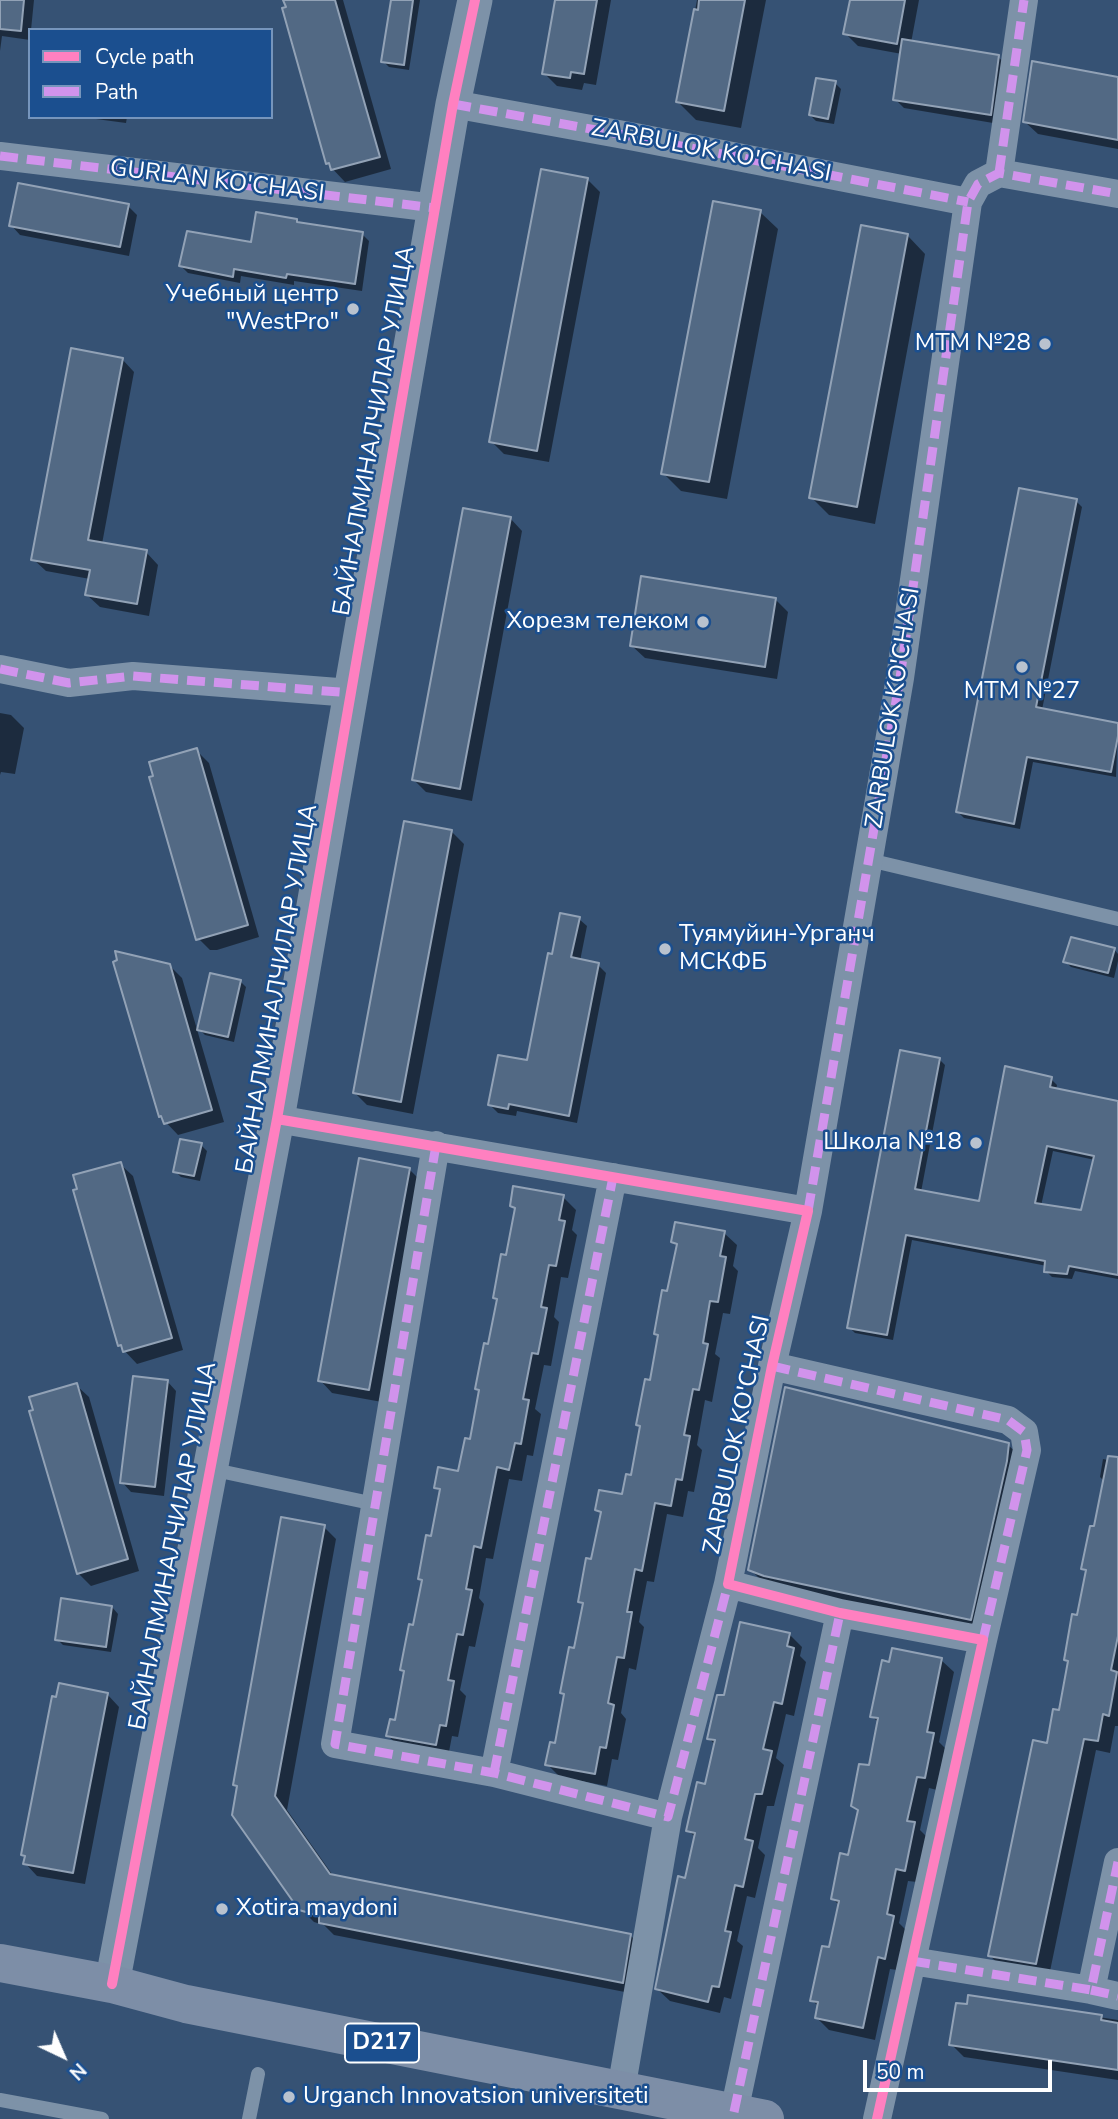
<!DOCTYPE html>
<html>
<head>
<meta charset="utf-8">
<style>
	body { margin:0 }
	#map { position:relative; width:1118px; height:2119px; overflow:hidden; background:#365274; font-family:"Nunito Sans",sans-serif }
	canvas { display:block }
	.legend { position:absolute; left:28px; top:28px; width:245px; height:91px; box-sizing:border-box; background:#1b4f8f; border:2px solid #7695bc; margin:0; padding:9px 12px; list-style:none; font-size:21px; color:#fff }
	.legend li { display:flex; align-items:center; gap:14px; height:35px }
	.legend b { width:35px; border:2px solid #7695bc }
	.north { position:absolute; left:28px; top:2021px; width:70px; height:70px; -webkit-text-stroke:5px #1b4f8f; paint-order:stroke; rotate:136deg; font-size:19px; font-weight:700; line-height:28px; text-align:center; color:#fff }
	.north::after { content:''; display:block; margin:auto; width:24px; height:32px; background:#fff; clip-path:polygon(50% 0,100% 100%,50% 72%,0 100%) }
	.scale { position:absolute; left:863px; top:2060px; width:189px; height:32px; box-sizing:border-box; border:4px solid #fff; border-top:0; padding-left:9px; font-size:21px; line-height:24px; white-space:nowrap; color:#fff; -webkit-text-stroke:5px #1b4f8f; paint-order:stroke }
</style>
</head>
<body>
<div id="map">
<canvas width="1118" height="2119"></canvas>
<ul class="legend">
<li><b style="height:9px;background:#ff80c0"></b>Cycle path</li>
<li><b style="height:9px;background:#d193ec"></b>Path</li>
</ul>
<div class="north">N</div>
<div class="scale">50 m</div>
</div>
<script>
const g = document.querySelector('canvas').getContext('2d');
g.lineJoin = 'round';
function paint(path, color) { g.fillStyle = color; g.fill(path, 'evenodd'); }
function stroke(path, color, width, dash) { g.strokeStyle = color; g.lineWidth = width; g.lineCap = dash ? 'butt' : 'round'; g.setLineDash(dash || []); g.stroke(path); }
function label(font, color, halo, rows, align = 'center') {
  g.font = font + ' "Nunito Sans",sans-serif'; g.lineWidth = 5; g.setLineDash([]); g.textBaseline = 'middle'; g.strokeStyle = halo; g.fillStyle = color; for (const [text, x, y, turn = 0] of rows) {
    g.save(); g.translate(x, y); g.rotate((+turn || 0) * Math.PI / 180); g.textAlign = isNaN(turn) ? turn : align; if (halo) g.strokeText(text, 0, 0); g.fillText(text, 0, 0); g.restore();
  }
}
paint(new Path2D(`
	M0 0H34L30 40 2 36 0 51Z
	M285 0H343L391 169 345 182 327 163Z
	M392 0H420L409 70 389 67 383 61Z
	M556 0H611L596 85 584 83 582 90 557 86 544 73Z
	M697 0H766L741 128 696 120 678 102Z
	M852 0H919L911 43 998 57 1008 66 999 124 904 108 895 99 902 54 858 46 845 33Z
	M1118 79V149L1038 134 1025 122Z
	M835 83 841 89 834 124 816 121 810 115Z
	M81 117H127L126 123Z
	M588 180 600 192 549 462 504 454 491 441Z
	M128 206 137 215 129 256 20 235 11 225Z
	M760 212 778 229 727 499 681 491 663 473Z
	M297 220 301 224 362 234 369 241 362 291 294 281V285L241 276 240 283 188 273 181 266 252 244Z
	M908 236 925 254 875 524 829 515 811 497Z
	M122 359 134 372 102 544 146 552 158 565 149 616 100 607 87 595 90 579 46 571 33 559Z
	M1076 501 1082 507 1042 710 1118 725 1116 777 1033 762 1020 829 964 818 958 812Z
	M510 518 522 531 472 801 426 792 414 780Z
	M775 599 788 612 777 679 645 658 632 646Z
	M0 713 11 715 24 728 15 774 1 772 0 775Z
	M196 750 209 763 259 937 217 950H210L197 937Z
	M451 831 464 844 413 1114 367 1105 355 1093Z
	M579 919 587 926 580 961 598 965 606 973 577 1123 517 1111 516 1116 498 1113 490 1105 528 1062 554 956Z
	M1114 949 1118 954V961L1114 978 1071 967 1065 961Z
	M169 965 182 978 224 1122 178 1135 160 1116Z
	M240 981 246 987 234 1042 205 1035 199 1029Z
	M939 1059 945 1065 921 1192 980 1203 1051 1079 1057 1085 1056 1090 1118 1103V1279L1075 1271 1072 1279 1052 1277 1046 1271 1047 1266 912 1240 893 1340 855 1333 849 1327ZM1053 1151 1095 1160 1083 1212 1041 1206Z
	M201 1145 207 1151 200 1181 181 1177 175 1171Z
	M120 1164 133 1176 183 1350 137 1364 119 1345Z
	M409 1169 422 1182 382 1402 332 1393 320 1380Z
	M563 1197 576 1210 572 1230 577 1235 568 1278 561 1277 554 1317 559 1322 551 1366 544 1365 535 1409 541 1414 533 1456 527 1455 522 1481 509 1479 493 1559 486 1558 479 1598 484 1604 475 1647 469 1646 460 1690 466 1696 458 1737 452 1736 448 1757 401 1748 388 1736 396 1722 406 1673 402 1670 415 1627 423 1582 419 1578 432 1538 441 1492 436 1487 460 1473 471 1441 481 1392 477 1388 490 1346 498 1301 494 1297 507 1257 516 1211 512 1206Z
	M724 1233 737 1245 733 1266 738 1271 730 1314 723 1313 715 1354 720 1358 712 1402 705 1400 697 1445 702 1450 694 1492 688 1491 683 1517 667 1514 654 1582 647 1581 639 1622 644 1627 636 1670 629 1668 621 1713 626 1719 618 1760 612 1759 607 1786 560 1777 547 1764 557 1745 566 1696 562 1693 575 1650 584 1605 580 1601 593 1561 602 1515 597 1510 623 1496 632 1477 660 1337 656 1333 669 1293 678 1247 673 1242Z
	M167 1381 176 1391 164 1496 131 1492 122 1482Z
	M76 1385 89 1397 139 1571 91 1586 78 1573Z
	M1008 1445 1020 1456 981 1630 777 1586 761 1580 750 1569Z
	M1103 1459 1118 1462V1726H1115L1110 1753 1096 1750 1049 1976 1003 1968 990 1956 1048 1745 1060 1712 1069 1663 1066 1660 1078 1617 1087 1572 1083 1569 1096 1528 1105 1482 1100 1477Z
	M324 1527 336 1539 287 1810 334 1877 630 1935 643 1948 635 1994 334 1935 324 1925 314 1922 301 1909 239 1788 235 1784Z
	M112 1607 118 1614 111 1652 63 1645 57 1639Z
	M789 1634 802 1647 800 1656 806 1662 794 1716 786 1714 776 1758 784 1765 774 1806H767L758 1848 765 1855 755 1898 747 1896 737 1941 743 1946 731 1999 724 1997 720 2013 670 2001 657 1989 696 1838 688 1830 706 1786 715 1745 709 1738 726 1697Z
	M941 1660 954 1672 939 1742 945 1748 937 1790 929 1788 920 1830 927 1837 917 1882 908 1881 899 1923 906 1930 897 1970 890 1969 875 2040 829 2030 817 2018 819 2007 812 2000 830 1949 839 1905 832 1898 850 1857 859 1812 853 1806 870 1767 879 1723 872 1716 891 1664Z
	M107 1694 119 1707 85 1884 37 1876 25 1863 26 1857 23 1855Z
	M969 1997 1118 2020V2080L964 2057 951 2044 968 2006Z`), '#0007');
const building = new Path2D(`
	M0 0H24L21 31 0 29Z
	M283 0H335L380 157 331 170 329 163 326 164 282 8 286 7Z
	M391 0H413L404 65 381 62Z
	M555 0H597L584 74 571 72 570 78 542 74Z
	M699 0H745L724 111 676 102 694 9 698 10Z
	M850 0H905L897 44 843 34Z
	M902 39 999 55 991 115 893 100Z
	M1032 61 1118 77V140L1023 122Z
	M816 78 836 81 828 119 809 115Z
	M541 169 588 178 537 451 489 442Z
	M18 183 129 204 120 247 9 226Z
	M713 201 761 210 709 482 661 474Z
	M256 212 297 219V222L363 232 355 284 287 274 286 278 234 269 233 277 179 266 187 231 251 242Z
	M861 225 908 234 857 507 809 498Z
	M71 348 123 358 88 540 147 550 137 604 85 595 90 570 31 560Z
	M1019 488 1077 499 1036 707 1118 723V736L1111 772 1027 757 1014 824 956 812Z
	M463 508 511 517 460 789 412 780Z
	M641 576 776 598 765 667 630 646Z
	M197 748 248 925 196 940 149 777 153 776 149 762Z
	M404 821 452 830 401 1102 353 1093Z
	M560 913 580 917 571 957 599 963 569 1116 509 1104 508 1109 488 1105 498 1055 527 1060 548 953 552 954Z
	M1071 937 1115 948 1108 973 1063 962Z
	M115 951 170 964 212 1110 164 1124 161 1116 159 1117 113 962 117 960Z
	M210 973 241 980 228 1037 197 1030Z
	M900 1050 940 1058 915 1189 979 1201 1005 1066 1052 1077 1050 1087 1118 1101V1275L1069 1266 1067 1274 1044 1272 1045 1261 906 1235 887 1335 847 1328ZM1047 1146 1094 1156 1081 1210 1035 1203Z
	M180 1139 202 1143 194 1176 173 1172Z
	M359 1158 410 1168 369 1390 318 1381Z
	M121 1162 172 1338 123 1352 121 1345 118 1346 73 1190 77 1189 73 1175Z
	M513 1186 564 1195 559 1220 565 1221 556 1266 549 1265 541 1307 547 1308 538 1354 532 1353 523 1399 529 1400 521 1444 515 1443 509 1470 497 1467 481 1548 474 1546 466 1589 472 1590 463 1635 457 1634 448 1680 454 1681 446 1726 440 1725 436 1745 386 1736 390 1719 395 1720 404 1671 400 1670 409 1624 413 1625 422 1580 418 1579 426 1535 431 1536 440 1489 434 1488 438 1467 458 1471 465 1438 470 1439 479 1390 475 1389 484 1343 488 1344 497 1299 493 1298 501 1254 506 1255 515 1208 510 1206Z
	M675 1222 725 1231 720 1256 726 1257 718 1302 710 1301 703 1343 708 1344 699 1390 693 1389 684 1435 690 1436 682 1480 676 1479 671 1506 655 1503 642 1571 635 1569 627 1612H632L624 1658 617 1657 608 1703 614 1705 606 1748 600 1747 595 1774 545 1765 550 1742 555 1743 564 1694 560 1693 569 1647 574 1648 583 1603 578 1602 586 1558 591 1559 601 1512 595 1510 599 1490 622 1494 626 1474 631 1475 640 1426 636 1425 645 1379 650 1380 658 1335 654 1334 662 1290 667 1291 677 1244 671 1242Z
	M133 1376 168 1380 155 1487 120 1483Z
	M77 1383 128 1559 77 1574 29 1411 33 1410 29 1397Z
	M785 1387 1009 1443 1007 1461 971 1620 764 1576 748 1570Z
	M1108 1456 1118 1457V1636L1111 1670 1117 1672 1109 1716 1103 1714 1098 1741 1084 1739 1036 1964 988 1956 1033 1740 1047 1743 1053 1709 1059 1710 1068 1661 1064 1660 1072 1614 1077 1615 1086 1570 1081 1569 1090 1526H1094Z
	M281 1517 325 1525 275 1796 330 1874 631 1934 623 1983 319 1923V1916L299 1910 232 1815 237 1786 233 1785Z
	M61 1598 112 1606 106 1647 55 1640Z
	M740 1622 790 1633 787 1646 794 1648 782 1704 774 1702 763 1749 772 1751 762 1794H755L745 1839 753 1841 743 1887 735 1885 725 1931 731 1932 719 1987 712 1986 708 2002 655 1989 678 1876 685 1878 695 1833 686 1831 697 1782 705 1784 715 1740 707 1739 717 1695H724Z
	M892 1648 942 1658 927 1732 934 1733 925 1778 917 1777 907 1821 915 1822 905 1871 896 1869 887 1914 894 1916 885 1959 878 1957 863 2028 815 2018 818 2002 810 2001 822 1946 829 1947 839 1901 831 1899 840 1853 848 1855 858 1810 851 1806 859 1764 869 1765 878 1718 870 1717 882 1660 889 1662Z
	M59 1683 108 1693 73 1873 23 1864 25 1856 21 1855 52 1696 56 1697Z
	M968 1995 1102 2015 1101 2020 1118 2023V2070L949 2045 956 2003 967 2004Z`);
paint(building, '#526984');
stroke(building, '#92a2b6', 2);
stroke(new Path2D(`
	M869 860 1118 919
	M210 1469 375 1504
	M0 2100 102 2119
	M249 2119 258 2074`), '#7d92a8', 14);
stroke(new Path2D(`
	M453 104 635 137 968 202
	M0 156 435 208
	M999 173 1024 0
	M0 669 69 683 133 676 351 693
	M277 1119 808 1211 772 1366 728 1584 840 1613 983 1640 877 2119
	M436 1145 335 1744 494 1773 668 1817 728 1584
	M808 1211 900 678 968 202 978 184 999 173 1118 194
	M772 1366 1008 1420 1024 1432 1027 1450 983 1640
	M494 1773 613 1177
	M912 1961 1091 1990 1118 1862
	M1091 1990 1118 1996
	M621 2090 668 1817
	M734 2112 840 1613`), '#7d92a8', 28);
stroke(new Path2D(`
	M112 1984 277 1119 453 104 475 0`), '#7d92a8', 35);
stroke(new Path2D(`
	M0 1963 112 1984 186 2004 765 2119`), '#7d8ea7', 38);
stroke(new Path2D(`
	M453 104 635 137 968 202
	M0 156 435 208
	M999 173 1024 0
	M0 669 69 683 133 676 351 693
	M436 1145 335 1744 494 1773 668 1817 728 1584
	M808 1211 900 678 968 202 978 184 999 173 1118 194
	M772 1366 1008 1420 1024 1432 1027 1450 983 1640
	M494 1773 613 1177
	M912 1961 1091 1990 1118 1862
	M1091 1990 1118 1996
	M734 2112 840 1613`), '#d193ec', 9, [18, 9]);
stroke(new Path2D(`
	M277 1119 808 1211 772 1366 728 1584 840 1613 983 1640 877 2119
	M112 1984 277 1119 453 104 475 0`), '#ff80c0', 10);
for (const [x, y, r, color] of [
	[353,309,7,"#b9c2ce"],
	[1045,344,7,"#b9c2ce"],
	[703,622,7,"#b9c2ce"],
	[1022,667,7,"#b9c2ce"],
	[665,949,7,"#b9c2ce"],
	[976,1143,7,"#b9c2ce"],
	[222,1909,7,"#b9c2ce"],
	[289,2097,7,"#b9c2ce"]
]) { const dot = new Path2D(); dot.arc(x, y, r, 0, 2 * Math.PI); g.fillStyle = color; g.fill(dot); stroke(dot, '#1b4f8f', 2.5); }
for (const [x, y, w] of [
	[382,2043,74]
]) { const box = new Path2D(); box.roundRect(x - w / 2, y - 19.5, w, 39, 5); g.fillStyle = '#1b4f8f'; g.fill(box); stroke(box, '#fff', 2); }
label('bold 23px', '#fff', null, [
	["D217",382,2043]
]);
label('24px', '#fff', '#1b4f8f', [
	["ZARBULOK KO'CHASI",711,152,11],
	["GURLAN KO'CHASI",217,182,7],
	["БАЙНАЛМИНАЛЧИЛАР УЛИЦА",375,431,-80],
	["ZARBULOK KO'CHASI",894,708,-81],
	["БАЙНАЛМИНАЛЧИЛАР УЛИЦА",278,989,-80],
	["ZARBULOK KO'CHASI",738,1435,-78],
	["БАЙНАЛМИНАЛЧИЛАР УЛИЦА",174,1546,-79]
]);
label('24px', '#fff', '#1b4f8f', [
	["Учебный центр",339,295],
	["\"WestPro\"",339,323],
	["MTM №28",1031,344],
	["Хорезм телеком",689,622],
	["MTM №27",1022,692,"center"],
	["Туямуйин-Урганч",679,935,"left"],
	["МСКФБ",679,963,"left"],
	["Школа №18",962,1143],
	["Xotira maydoni",236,1909,"left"],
	["Urganch Innovatsion universiteti",303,2097,"left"]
], 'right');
</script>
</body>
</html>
